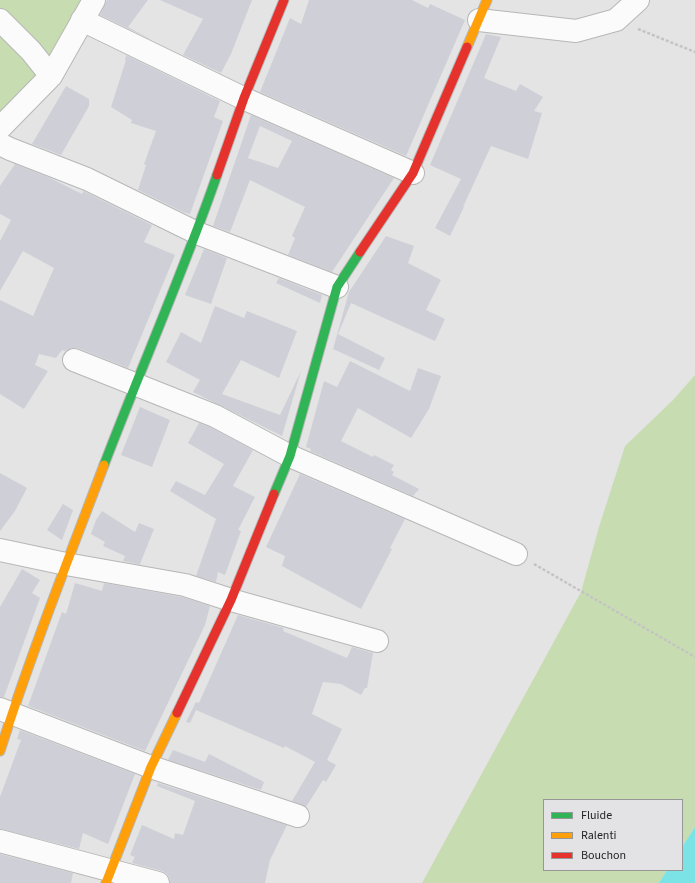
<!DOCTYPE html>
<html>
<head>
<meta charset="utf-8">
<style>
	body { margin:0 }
	#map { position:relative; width:695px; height:883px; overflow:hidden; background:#e4e4e4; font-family:"Source Sans 3",sans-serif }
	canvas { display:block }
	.legend { position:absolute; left:543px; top:799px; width:140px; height:72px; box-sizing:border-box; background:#e3e3e5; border:1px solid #979798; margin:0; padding:5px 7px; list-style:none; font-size:12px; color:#242425 }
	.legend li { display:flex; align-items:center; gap:8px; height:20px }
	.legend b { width:20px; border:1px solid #979798 }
</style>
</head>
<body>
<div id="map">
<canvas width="695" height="883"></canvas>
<ul class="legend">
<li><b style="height:5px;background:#30b455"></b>Fluide</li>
<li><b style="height:5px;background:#ff9f0a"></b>Ralenti</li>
<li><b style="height:5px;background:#e5322d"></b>Bouchon</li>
</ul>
</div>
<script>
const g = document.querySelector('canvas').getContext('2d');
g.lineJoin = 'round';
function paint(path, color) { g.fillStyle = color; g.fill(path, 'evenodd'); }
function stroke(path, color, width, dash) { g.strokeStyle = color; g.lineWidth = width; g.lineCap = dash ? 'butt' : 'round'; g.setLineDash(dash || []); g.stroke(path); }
paint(new Path2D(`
	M0 0H81L0 149Z
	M695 375V827L682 847V800H544V870H667L659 883H422L581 592 599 527 625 446 673 400Z`), '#c7ddb1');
paint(new Path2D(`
	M695 827V883H659L667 870H682V847Z`), '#7be3e5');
paint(new Path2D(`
	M107 0H148L128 27 152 40 100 15Z
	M160 0H252L231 54 221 73 183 55 203 19Z
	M309 0H412L428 8 430 4 465 20 406 156 260 92 290 18 301 24Z
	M486 34 501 37 484 78 516 91 520 84 543 97 534 111 542 113 528 159 491 146 463 207H464L450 236 435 228 461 179 430 165Z
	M126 55 220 101 214 117 223 121 190 214 183 212 138 190 146 165 144 164 156 131 131 123 132 120 111 107 126 60H125Z
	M66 86 89 99V106L61 155 32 144Z
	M251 115 394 178 332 272 288 255 295 238 292 236 305 207 250 180 230 232 213 226ZM260 126 292 141 278 168 248 158Z
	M15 164 48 177 82 194 83 191 152 225 144 242 175 255 128 368 78 348H72L65 351 62 350 56 358 39 354 35 365 48 371 24 409 0 394V300L33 316 54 268 23 251 0 291V241L11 220 0 214V186Z
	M386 236 414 246 408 263 441 280 426 310 445 319 435 341 351 303 338 334 385 358 379 370 333 349 349 292Z
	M204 249 227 258 211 304 185 295Z
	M279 278 322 295 320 303 276 283Z
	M215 306 244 318 247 311 297 331 279 378 241 360 222 394 280 415 301 371 282 436 193 392 200 380 166 362 181 332 201 343Z
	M350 361 410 391 418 368 441 376 429 409 411 438 358 408 341 441 373 457 374 455 394 465 391 470 394 472 392 475 419 489 413 496 310 451 311 449 306 447 324 381 337 387Z
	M140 407 170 420 152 467 121 455Z
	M199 423 210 427 253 450 233 486 255 497 238 530 241 531 225 575 218 572 216 582 196 576 216 519 170 491 176 481 205 495 224 464 188 443Z
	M0 473 27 488 15 511 0 531Z
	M300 474 405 519 390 548 392 549 361 609 282 566 285 556 266 547Z
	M63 504 73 510 62 540 47 530Z
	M102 511 135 532 139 523 154 529 140 564 141 565 123 561 125 556 103 546 105 542 91 534 96 520Z
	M22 569 40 580 32 593 40 598 4 697H0V607Z
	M75 583 102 591 104 583 182 597 210 606 205 625 145 751 28 706 62 612 66 614Z
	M238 615 284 628 283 631 347 658 352 647 373 653 367 688H365L361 695 341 684 323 682 312 714 342 729 327 760 336 765 326 782 323 780 306 807 292 801 315 762 285 746 284 748 196 710 190 723 186 722 196 702 199 703Z
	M20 730 135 774 108 844 83 833 79 849 0 829V797L21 740 17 739Z
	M173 750 205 762 209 754 264 782 261 790 168 760Z
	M158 783 287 825 270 860 265 883H170V879L167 874 162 871 132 863 135 857 130 855 142 825 174 839 175 833 183 835 195 801 157 786Z
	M0 854 73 873 71 883H0Z`), '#cfcfd8');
const street = new Path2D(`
	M0 20 31 51 51 76
	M82 20 245 99 413 173
	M479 20 576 31 616 20 638 0
	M0 128 51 76 94 0
	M0 144 10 149 87 179 197 233 337 287
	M74 360 215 416 290 456 516 554
	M0 550 66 564 185 585 231 600 377 641
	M0 709 151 767 298 816
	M0 841 158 883`);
const fast = new Path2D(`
	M104 465C141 368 183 273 217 175
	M274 494 290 456 337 287 360 252`);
const slow = new Path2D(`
	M467 47 487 0
	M0 751C31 654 68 560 104 465
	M106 883 151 767 177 713`);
const jam = new Path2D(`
	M217 175 244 98 284 0
	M360 252 413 173 467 47
	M177 713 231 600 274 494`);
stroke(street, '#b7b7b7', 24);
stroke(fast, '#b7b7b7', 11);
stroke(slow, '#b7b7b7', 11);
stroke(jam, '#b7b7b7', 11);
stroke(new Path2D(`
	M638 29 695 52
	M534 564 695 657`), '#c3c3c3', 2.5, [3, 2]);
stroke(street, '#fbfbfb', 22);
stroke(fast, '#30b455', 9);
stroke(slow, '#ff9f0a', 9);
stroke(jam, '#e5322d', 9);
</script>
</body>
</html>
